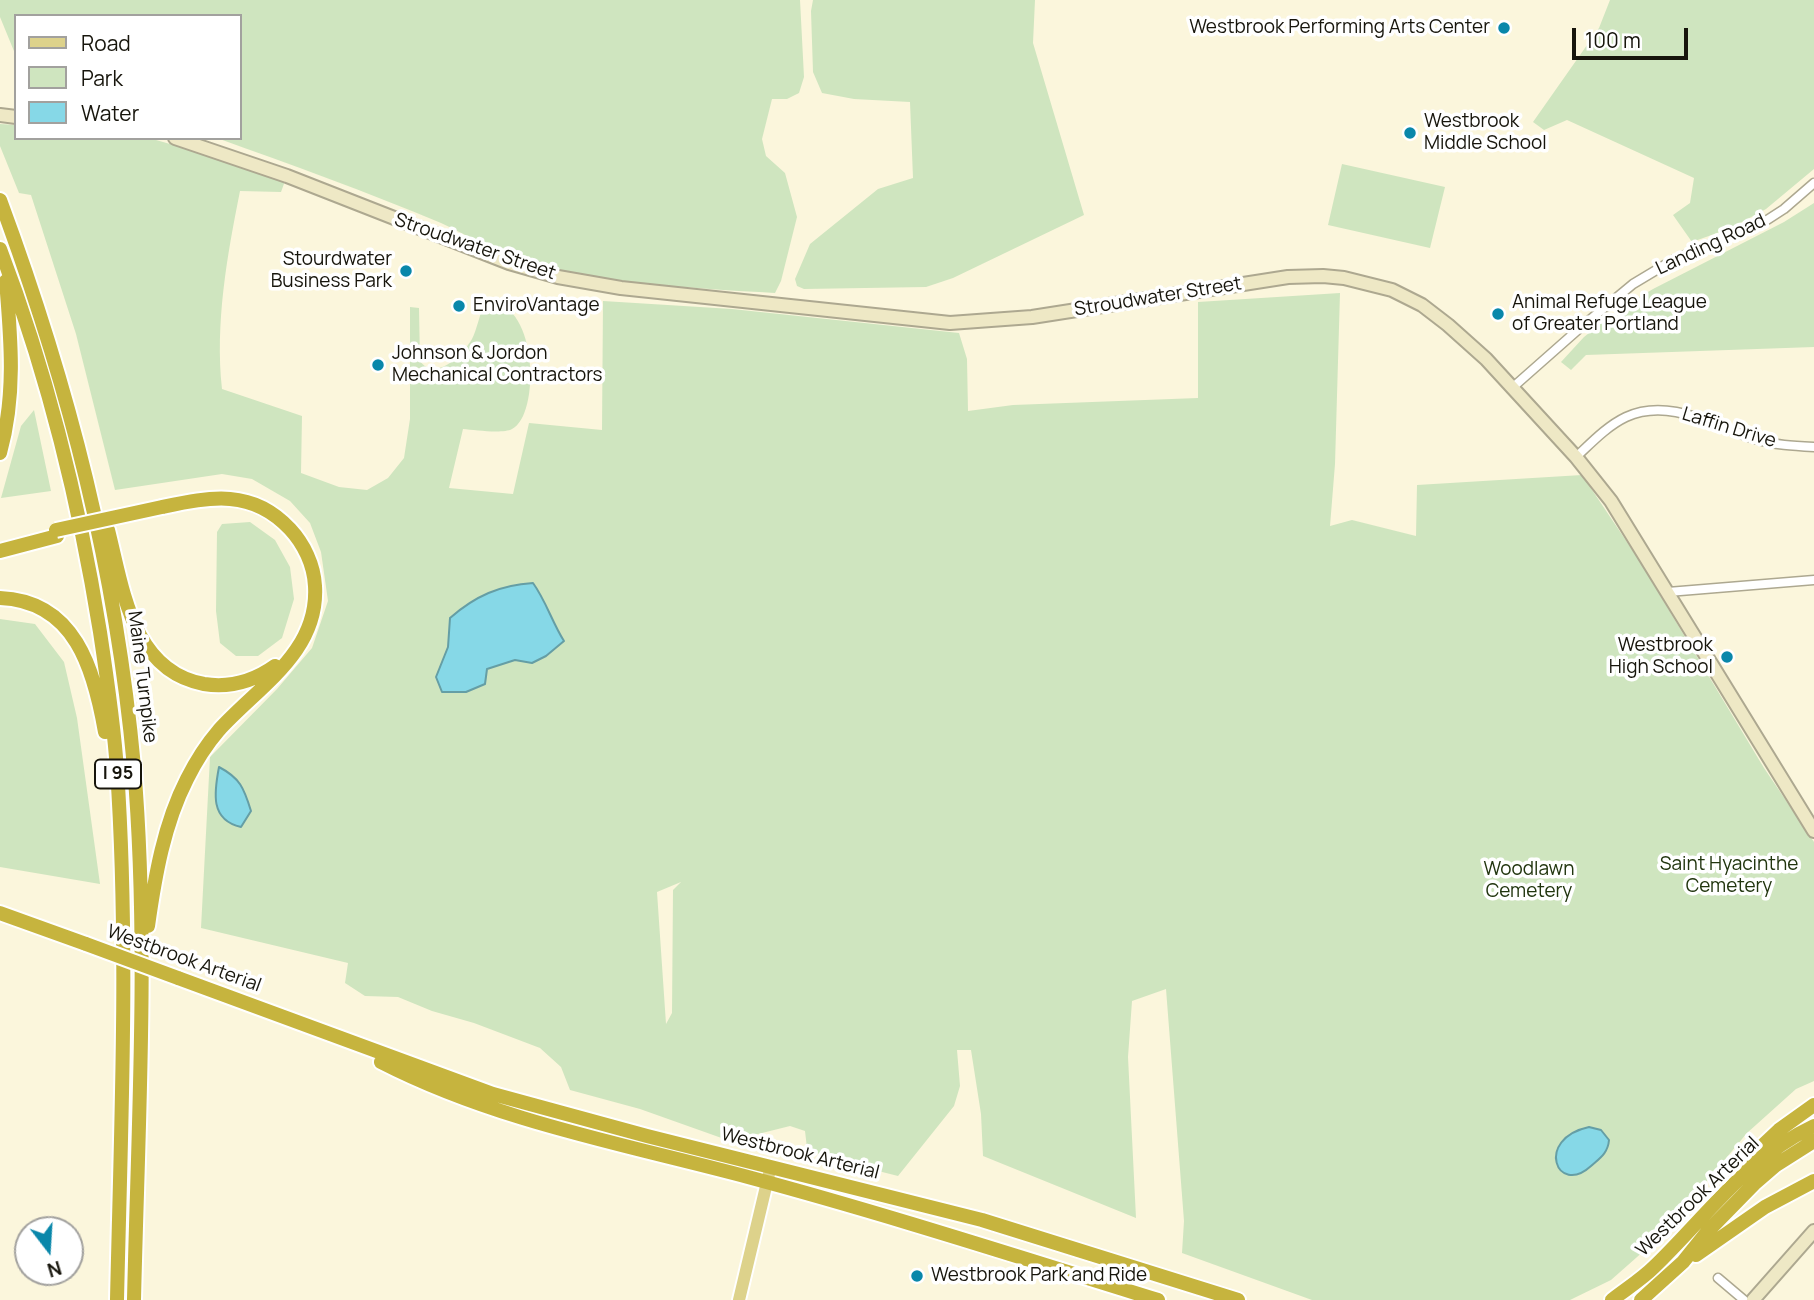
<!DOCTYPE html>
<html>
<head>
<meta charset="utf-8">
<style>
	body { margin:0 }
	#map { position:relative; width:1814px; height:1300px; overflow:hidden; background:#fbf6dc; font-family:Manrope,sans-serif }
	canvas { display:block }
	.legend { position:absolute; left:14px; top:14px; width:228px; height:126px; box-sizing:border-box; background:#fff; border:2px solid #a2a19e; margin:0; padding:9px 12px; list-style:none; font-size:21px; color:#17150c }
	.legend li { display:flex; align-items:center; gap:14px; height:35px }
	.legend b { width:35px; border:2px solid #a2a19e }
	.north { position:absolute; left:14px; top:1216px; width:70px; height:70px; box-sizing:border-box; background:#fff; border:2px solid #a2a19e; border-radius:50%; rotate:163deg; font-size:19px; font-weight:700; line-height:28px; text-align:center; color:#17150c }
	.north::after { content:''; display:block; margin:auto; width:24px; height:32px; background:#0987aa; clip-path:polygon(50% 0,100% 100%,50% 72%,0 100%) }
	.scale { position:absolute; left:1572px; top:28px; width:116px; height:32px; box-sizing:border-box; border:4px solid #17150c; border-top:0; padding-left:9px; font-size:21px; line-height:24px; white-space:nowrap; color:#17150c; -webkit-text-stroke:5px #fff; paint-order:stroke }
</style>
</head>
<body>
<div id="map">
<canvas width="1814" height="1300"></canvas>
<ul class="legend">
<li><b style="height:9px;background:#ddd28b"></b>Road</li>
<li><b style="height:19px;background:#cfe5bf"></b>Park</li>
<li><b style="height:19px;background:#86d8e7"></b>Water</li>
</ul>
<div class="north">N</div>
<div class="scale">100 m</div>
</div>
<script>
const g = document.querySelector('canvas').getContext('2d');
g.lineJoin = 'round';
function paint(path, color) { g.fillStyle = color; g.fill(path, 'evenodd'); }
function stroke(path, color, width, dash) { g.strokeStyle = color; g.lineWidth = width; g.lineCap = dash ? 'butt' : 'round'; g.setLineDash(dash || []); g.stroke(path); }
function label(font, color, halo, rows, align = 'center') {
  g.font = font + ' Manrope,sans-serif'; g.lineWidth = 7; g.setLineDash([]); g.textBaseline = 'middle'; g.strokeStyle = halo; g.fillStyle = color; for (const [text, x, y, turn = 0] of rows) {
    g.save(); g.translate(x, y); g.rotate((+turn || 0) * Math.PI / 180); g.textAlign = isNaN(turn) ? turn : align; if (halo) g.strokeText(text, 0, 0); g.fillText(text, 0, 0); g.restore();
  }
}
paint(new Path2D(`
	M0 0H800L804 77 799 93 787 99H772L762 139 766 156 785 173 797 217 781 281 775 293C692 288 591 284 513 257 488 248 465 234 441 223 367 192 292 165 217 138H240V16H16V56L0 17Z
	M813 0H1035L1033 43 1084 215 953 278 926 287 804 289 797 286 795 279 810 244 878 189 913 178 910 102 854 99 822 93 813 72 811 11Z
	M1610 0H1814V169L1766 209 1731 228 1692 242 1673 215 1690 203 1694 178 1567 120 1544 130 1533 122 1599 28Z
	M0 124 16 125V138H149L205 154 285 181 281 192 240 191C227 256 215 323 222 389L302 416 301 473 339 487 367 490 388 478 404 458 410 419V307L419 308 420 361C435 382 462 356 472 339 477 329 479 317 483 307L487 303C538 298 541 416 512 429 503 434 475 430 463 429L449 488 513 494 529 423 602 430 603 301 732 309 959 333 967 359 968 411 1013 405 1198 398V302L1340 293 1335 464 1330 526 1352 520 1416 536 1417 485 1582 475 1637 557 1764 768 1814 842V1081L1796 1089 1747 1133 1662 1235 1611 1280 1570 1300H1312L1182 1253 1184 1221 1166 989 1132 1001 1128 1057 1136 1218 983 1156 981 1114 971 1050H957L960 1086 954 1106 898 1176 827 1158 807 1148 805 1131 790 1126 730 1141 640 1109 570 1090 561 1067 540 1048 474 1023 432 1011 398 997 365 996 345 983 348 963 201 928 210 757 277 689 312 648 328 601 321 552 310 523 290 501 252 479 222 474 115 490 76 334 31 195 19 193 0 146ZM681 882 673 890 672 1013 666 1024 657 892Z
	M1342 164 1445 187 1430 248 1328 225Z
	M1814 203V347L1586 355 1571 370 1561 362 1584 337 1618 310 1653 289 1784 222Z
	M34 410 51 491 1 498 21 426Z
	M250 522 275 540 290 567 294 599 282 638 258 656H236L220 643 216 611 217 532 222 524Z
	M0 619 35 624 64 662 77 718 100 884 0 867Z`), '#cfe5bf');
const water = new Path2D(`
	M533 583C546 601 552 622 564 641L546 656 532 663 515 660 487 669 485 684 466 692H442L436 677 448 647 450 618C475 596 500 585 533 583Z
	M219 767C240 778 244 788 251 811L241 827C210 820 214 793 219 767Z
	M1589 1127 1601 1130 1609 1140C1608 1153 1600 1158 1591 1166 1557 1197 1534 1139 1589 1127Z`);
paint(water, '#86d8e7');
stroke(water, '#659ea5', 2);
const street = new Path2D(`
	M1512 388 1580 328 1633 284 1673 260 1767 220 1784 209 1814 183
	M1576 457C1591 443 1607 426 1626 417 1669 397 1714 426 1755 439 1774 445 1794 446 1814 447
	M1668 592 1814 580
	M1718 1278 1744 1300`);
const secondary = new Path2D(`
	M0 115 16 117
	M175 138 287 176 509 263 558 277 621 288 950 323 1032 317 1288 277 1323 276 1344 278 1392 290 1422 305 1448 325 1486 359 1576 457 1611 501 1814 831
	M1753 1300 1814 1231`);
const primary = new Path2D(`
	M739 1300 769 1174`);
const highway = new Path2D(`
	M0 200C69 386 116 569 134 767 149 944 138 1123 134 1300
	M0 249C47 372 79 501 100 632 107 678 114 724 117 770 129 946 121 1123 117 1300
	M0 453C16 395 11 340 6 281
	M108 530C123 589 132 671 204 684 230 688 254 681 275 666
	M0 551 57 536
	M0 598C75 601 94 669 105 732
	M0 913 86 944
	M148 926C155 876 164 824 187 779 196 761 207 744 219 730 259 686 319 652 315 586 314 565 304 544 290 529 252 488 210 497 162 507
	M178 978 493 1094 647 1136 982 1220 1238 1300
	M381 1062C496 1121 624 1144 748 1177 886 1214 1022 1258 1158 1300
	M1745 1162 1779 1130 1814 1105
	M1696 1255 1765 1207 1814 1181
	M1612 1300C1626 1289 1642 1279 1654 1267 1706 1217 1747 1157 1814 1126
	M1641 1300 1683 1262 1708 1231 1754 1184 1776 1165 1814 1141`);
stroke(street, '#ada890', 11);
stroke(secondary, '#ada890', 16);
stroke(primary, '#fff', 16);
stroke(highway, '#fff', 18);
stroke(street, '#fff', 8);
stroke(secondary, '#eee8c5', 12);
stroke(primary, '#ddd28b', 12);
stroke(highway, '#c6b43e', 14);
const highwayBridge = new Path2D(`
	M56 530 162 507
	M86 944 178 978`);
stroke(highwayBridge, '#fff', 18, []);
stroke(highwayBridge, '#c6b43e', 14);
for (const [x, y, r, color] of [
	[1504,28,7,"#0987aa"],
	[1410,133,7,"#0987aa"],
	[406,271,7,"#0987aa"],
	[459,306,7,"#0987aa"],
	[1498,314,7,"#0987aa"],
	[378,365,7,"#0987aa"],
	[1727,657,7,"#0987aa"],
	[917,1276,7,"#0987aa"]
]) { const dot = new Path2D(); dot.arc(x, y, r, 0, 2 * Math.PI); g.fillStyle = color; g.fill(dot); stroke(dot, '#fff', 2.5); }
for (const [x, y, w] of [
	[118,774,46]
]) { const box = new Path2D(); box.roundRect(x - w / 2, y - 14.5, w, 29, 5); g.fillStyle = '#fff'; g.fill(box); stroke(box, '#17150c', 2); }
label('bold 18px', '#17150c', null, [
	["I 95",118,774]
]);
label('19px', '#17150c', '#fff', [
	["Westbrook Performing Arts Center",1490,28,"right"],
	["Westbrook",1424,122],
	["Middle School",1424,144],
	["Stourdwater",392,260,"right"],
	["Business Park",392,282,"right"],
	["Animal Refuge League",1512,303],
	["of Greater Portland",1512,325],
	["EnviroVantage",473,306],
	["Johnson & Jordon",392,354],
	["Mechanical Contractors",392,376],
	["Westbrook",1713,646,"right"],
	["High School",1713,668,"right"],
	["Westbrook Park and Ride",931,1276]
], 'left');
label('19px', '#17150c', '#fff', [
	["Landing Road",1711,245,-25],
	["Stroudwater Street",475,247,19],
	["Stroudwater Street",1158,297,-9],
	["Laffin Drive",1729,428,17],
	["Maine Turnpike",142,677,83],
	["Westbrook Arterial",184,959,20],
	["Westbrook Arterial",800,1154,14],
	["Westbrook Arterial",1698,1197,-44]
]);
label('19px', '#21350e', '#fff', [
	["Saint Hyacinthe",1729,865],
	["Cemetery",1729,887],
	["Woodlawn",1529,870],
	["Cemetery",1529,892]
]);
</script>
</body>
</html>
